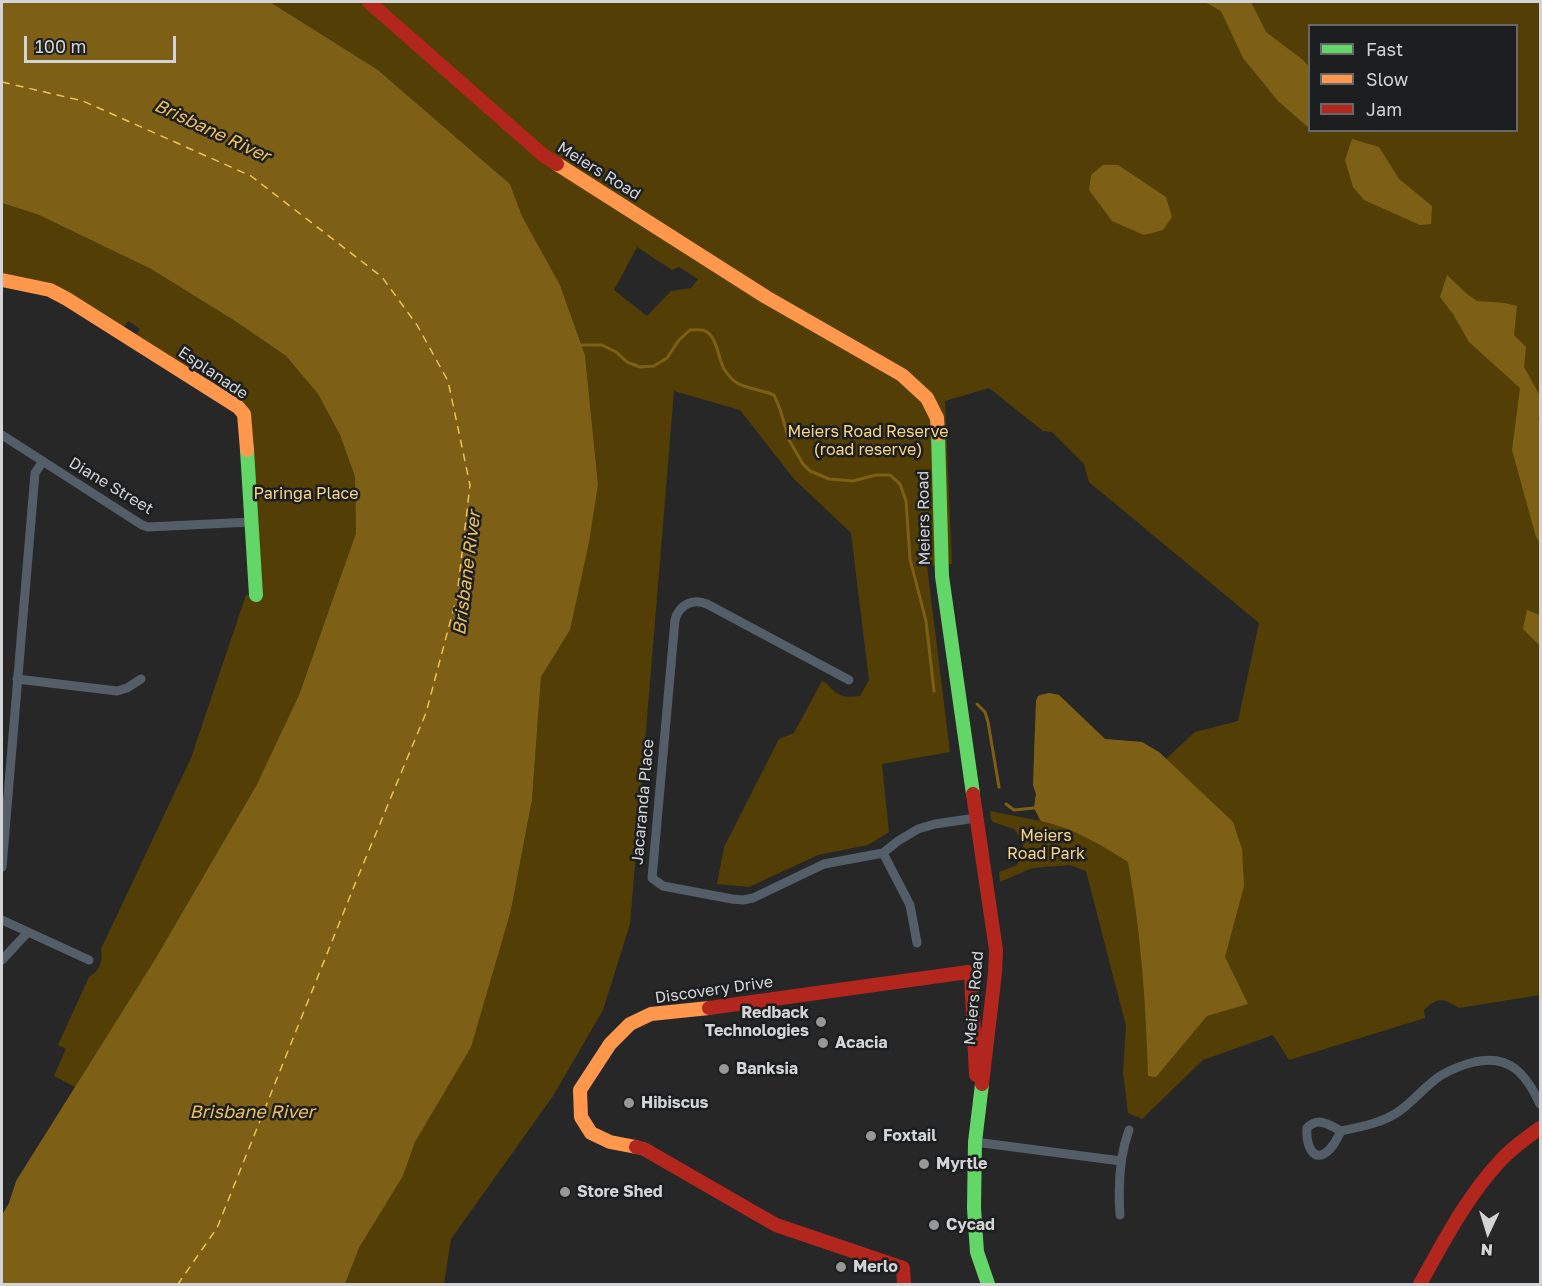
<!DOCTYPE html>
<html>
<head>
<meta charset="utf-8">
<style>
	body { margin:0 }
	#map { position:relative; width:1542px; height:1286px; overflow:hidden; background:#272728; font-family:"Golos Text",sans-serif }
	canvas { display:block }
	.frame { position:absolute; inset:0; border:3px solid #d3d4d5; pointer-events:none }
	.legend { position:absolute; left:1308px; top:24px; width:210px; height:108px; box-sizing:border-box; background:#1c1e1f; border:2px solid #656768; margin:0; padding:8px 10px; list-style:none; font-size:18px; color:#d3d4d5 }
	.legend li { display:flex; align-items:center; gap:12px; height:30px }
	.legend b { width:30px; border:2px solid #656768 }
	.north { position:absolute; left:1458px; top:1202px; width:60px; height:60px; -webkit-text-stroke:4px #1c1e1f; paint-order:stroke; rotate:184deg; font-size:16px; font-weight:700; line-height:24px; text-align:center; color:#d3d4d5 }
	.north::after { content:''; display:block; margin:auto; width:21px; height:27px; background:#d3d4d5; clip-path:polygon(50% 0,100% 100%,50% 72%,0 100%) }
	.scale { position:absolute; left:24px; top:36px; width:152px; height:27px; box-sizing:border-box; border:3px solid #d3d4d5; border-top:0; padding-left:8px; font-size:18px; line-height:21px; white-space:nowrap; color:#d3d4d5; -webkit-text-stroke:4px #1c1e1f; paint-order:stroke }
</style>
</head>
<body>
<div id="map">
<canvas width="1542" height="1286"></canvas>
<div class="frame"></div>
<ul class="legend">
<li><b style="height:8px;background:#63d668"></b>Fast</li>
<li><b style="height:8px;background:#ff974d"></b>Slow</li>
<li><b style="height:8px;background:#b3261e"></b>Jam</li>
</ul>
<div class="north">N</div>
<div class="scale">100 m</div>
</div>
<script>
const g = document.querySelector('canvas').getContext('2d');
g.lineJoin = 'round';
function paint(path, color) { g.fillStyle = color; g.fill(path, 'evenodd'); }
function stroke(path, color, width, dash) { g.strokeStyle = color; g.lineWidth = width; g.lineCap = dash ? 'butt' : 'round'; g.setLineDash(dash || []); g.stroke(path); }
function label(font, color, halo, rows, align = 'center') {
  g.font = font + ' "Golos Text",sans-serif'; g.lineWidth = 5; g.setLineDash([]); g.textBaseline = 'middle'; g.strokeStyle = halo; g.fillStyle = color; for (const [text, x, y, turn = 0] of rows) {
    g.save(); g.translate(x, y); g.rotate((+turn || 0) * Math.PI / 180); g.textAlign = isNaN(turn) ? turn : align; if (halo) g.strokeText(text, 0, 0); g.fillText(text, 0, 0); g.restore();
  }
}
paint(new Path2D(`
	M270 2H1540V995L1459 1008C1444 999 1438 996 1424 1010L1425 1018 1289 1060 1273 1035 1203 1060 1142 1119 1128 1113 1123 1072 1126 1026 1086 871 1070 865 1032 868 1000 882 999 872 1017 865 1023 856V841L1014 829 993 822 991 819 990 811 1040 821 1034 808 1036 794 1033 785 1036 701 1038 696C1045 692 1051 693 1059 695L1105 739 1142 742 1159 752 1166 759 1195 732 1238 721 1259 623 1089 482 1084 464 1052 432 1043 431 989 388 945 401 952 564 927 566 950 752 882 764 889 832 868 845 818 855 749 887 717 884 724 847 779 739 794 733 822 681C829 684 829 687 834 691 841 698 851 697 860 696L869 680 851 533 794 479 740 410 674 391 630 924 603 1010 553 1096 451 1239 444 1284H345L359 1248 403 1176 415 1142 511 910 532 800 541 677 570 630 598 483 585 355 560 285 522 216 510 184 378 70ZM1310 26H1516V130H1310ZM637 247 672 270 679 267 698 279 691 288 671 291 647 316 614 290Z
	M2 203 39 215 151 269 235 321 286 356 318 394 340 435 355 477 356 533 299 695 256 786 154 961 75 1087 54 1076 66 1049 58 1045 89 977C100 971 103 961 101 949L191 758 246 595H263L251 418 207 380 211 374 199 367 195 372 136 335 140 329 128 321 124 327 2 274Z`), '#533f05');
paint(new Path2D(`
	M2 2H270L378 70 510 184 522 216 560 285 585 355 598 484 589 542 570 630 541 677 532 800 511 910 471 1047 415 1142 403 1176 359 1248 345 1284H2V1215L9 1203 16 1181 154 961 256 786 299 695 356 533 355 477 340 435 318 394 286 356 235 321 151 269 39 215 2 203Z
	M1205 2H1251L1266 32 1303 60 1309 67V128L1278 101 1243 58 1221 11Z
	M1352 139 1379 147 1399 179 1432 206 1431 224 1420 225 1364 200 1353 187 1345 160Z
	M1103 165H1118L1166 197 1172 217 1163 230 1144 235 1112 221 1089 190 1091 175Z
	M1447 275 1467 294 1477 301 1505 303 1517 306 1514 335 1526 347 1524 367 1540 396V414L1538 419 1540 422V543L1536 537 1512 450 1520 388 1469 342 1453 314 1440 297Z
	M1527 610 1540 615V646L1523 629Z
	M1049 693 1059 695 1105 739 1142 742 1159 752 1233 822 1242 849 1244 886 1225 957 1248 1004 1207 1016 1156 1077 1148 1076C1146 1005 1141 932 1128 862 1100 844 1073 828 1041 821L1034 808 1036 794 1033 785 1036 701 1038 696Z`), '#7d6015');
stroke(new Path2D(`
	M578 346 582 345H602L616 352 627 362 640 367 654 366 667 358 679 340 690 330C694 330 701 329 705 331 717 336 718 358 724 369 726 372 730 377 733 380 743 389 761 389 774 395L780 409 789 440 803 464 810 471 829 479 853 481 876 475H890L900 484 906 501 910 559 926 621 934 691
	M977 704 985 712 988 722 999 787
	M1006 804 1014 810 1034 808`), '#7d6015', 3);
stroke(new Path2D(`
	M2 82 83 101 251 176 382 277 417 325 448 381 470 485 457 596 426 713 357 879 217 1228 178 1284`), '#eec259', 1.5, [8, 6]);
stroke(new Path2D(`
	M2 435 142 525 148 527 251 522
	M17 679 117 691 127 688 141 679
	M849 680 707 604C692 598 679 605 675 620L652 878 663 886 732 899 743 900 753 898 824 864 883 853 898 841 918 829 935 824 976 818
	M883 853 910 905 917 943
	M2 867 35 473 43 461
	M2 920 89 960
	M2 960 28 932
	M1341 1131C1338 1137 1335 1144 1330 1149 1312 1167 1306 1142 1307 1128 1319 1116 1329 1125 1341 1131 1360 1127 1382 1123 1398 1112 1413 1102 1425 1086 1440 1076 1450 1070 1462 1065 1474 1062 1510 1054 1526 1074 1540 1104
	M975 1142 1121 1161
	M1120 1215C1118 1186 1119 1157 1129 1130`), '#535e69', 9);
stroke(new Path2D(`
	M938 434 942 576 973 794
	M247 450 256 595
	M982 1084 975 1142 974 1208 977 1252 988 1284`), '#63d668', 14);
stroke(new Path2D(`
	M557 164 766 297 902 375 927 398 937 418 938 434
	M2 280 50 290 67 299 238 407 244 414 247 450
	M636 1147 610 1142 591 1133 581 1117 580 1090 610 1044 630 1024 651 1014 709 1008`), '#ff974d', 14);
stroke(new Path2D(`
	M369 2 543 155 557 164
	M973 794 996 950 995 973 982 1084
	M709 1008 968 972 971 975 976 1075
	M636 1147 644 1149 776 1225 903 1268 904 1284
	M1420 1284C1444 1241 1467 1196 1501 1160 1512 1148 1526 1138 1540 1128`), '#b3261e', 14);
for (const [x, y, r, color] of [
	[821,1022,6,"#979798"],
	[823,1043,6,"#979798"],
	[724,1069,6,"#979798"],
	[629,1103,6,"#979798"],
	[871,1136,6,"#979798"],
	[924,1164,6,"#979798"],
	[565,1192,6,"#979798"],
	[934,1225,6,"#979798"],
	[841,1267,6,"#979798"]
]) { const dot = new Path2D(); dot.arc(x, y, r, 0, 2 * Math.PI); g.fillStyle = color; g.fill(dot); stroke(dot, '#1c1e1f', 2); }
label('16px', '#d3d4d5', '#1c1e1f', [
	["Meiers Road",599,171,32],
	["Esplanade",213,373,34],
	["Diane Street",111,486,31],
	["Meiers Road",924,518,-91],
	["Jacaranda Place",643,802,-85],
	["Discovery Drive",714,990,-8],
	["Meiers Road",974,998,-85]
]);
label('16px', '#fad688', '#1c1e1f', [
	["Meiers Road Reserve",868,432],
	["(road reserve)",868,450],
	["Paringa Place",306,494],
	["Meiers",1046,836],
	["Road Park",1046,854]
]);
label('bold 16px', '#d3d4d5', '#1c1e1f', [
	["Redback",809,1013,"right"],
	["Technologies",809,1031,"right"],
	["Acacia",835,1043],
	["Banksia",736,1069],
	["Hibiscus",641,1103],
	["Foxtail",883,1136],
	["Myrtle",936,1164],
	["Store Shed",577,1192],
	["Cycad",946,1225],
	["Merlo",853,1267]
], 'left');
label('italic 18px', '#eec259', '#1c1e1f', [
	["Brisbane River",212,131,25],
	["Brisbane River",467,573,-83],
	["Brisbane River",252,1112]
]);
</script>
</body>
</html>
